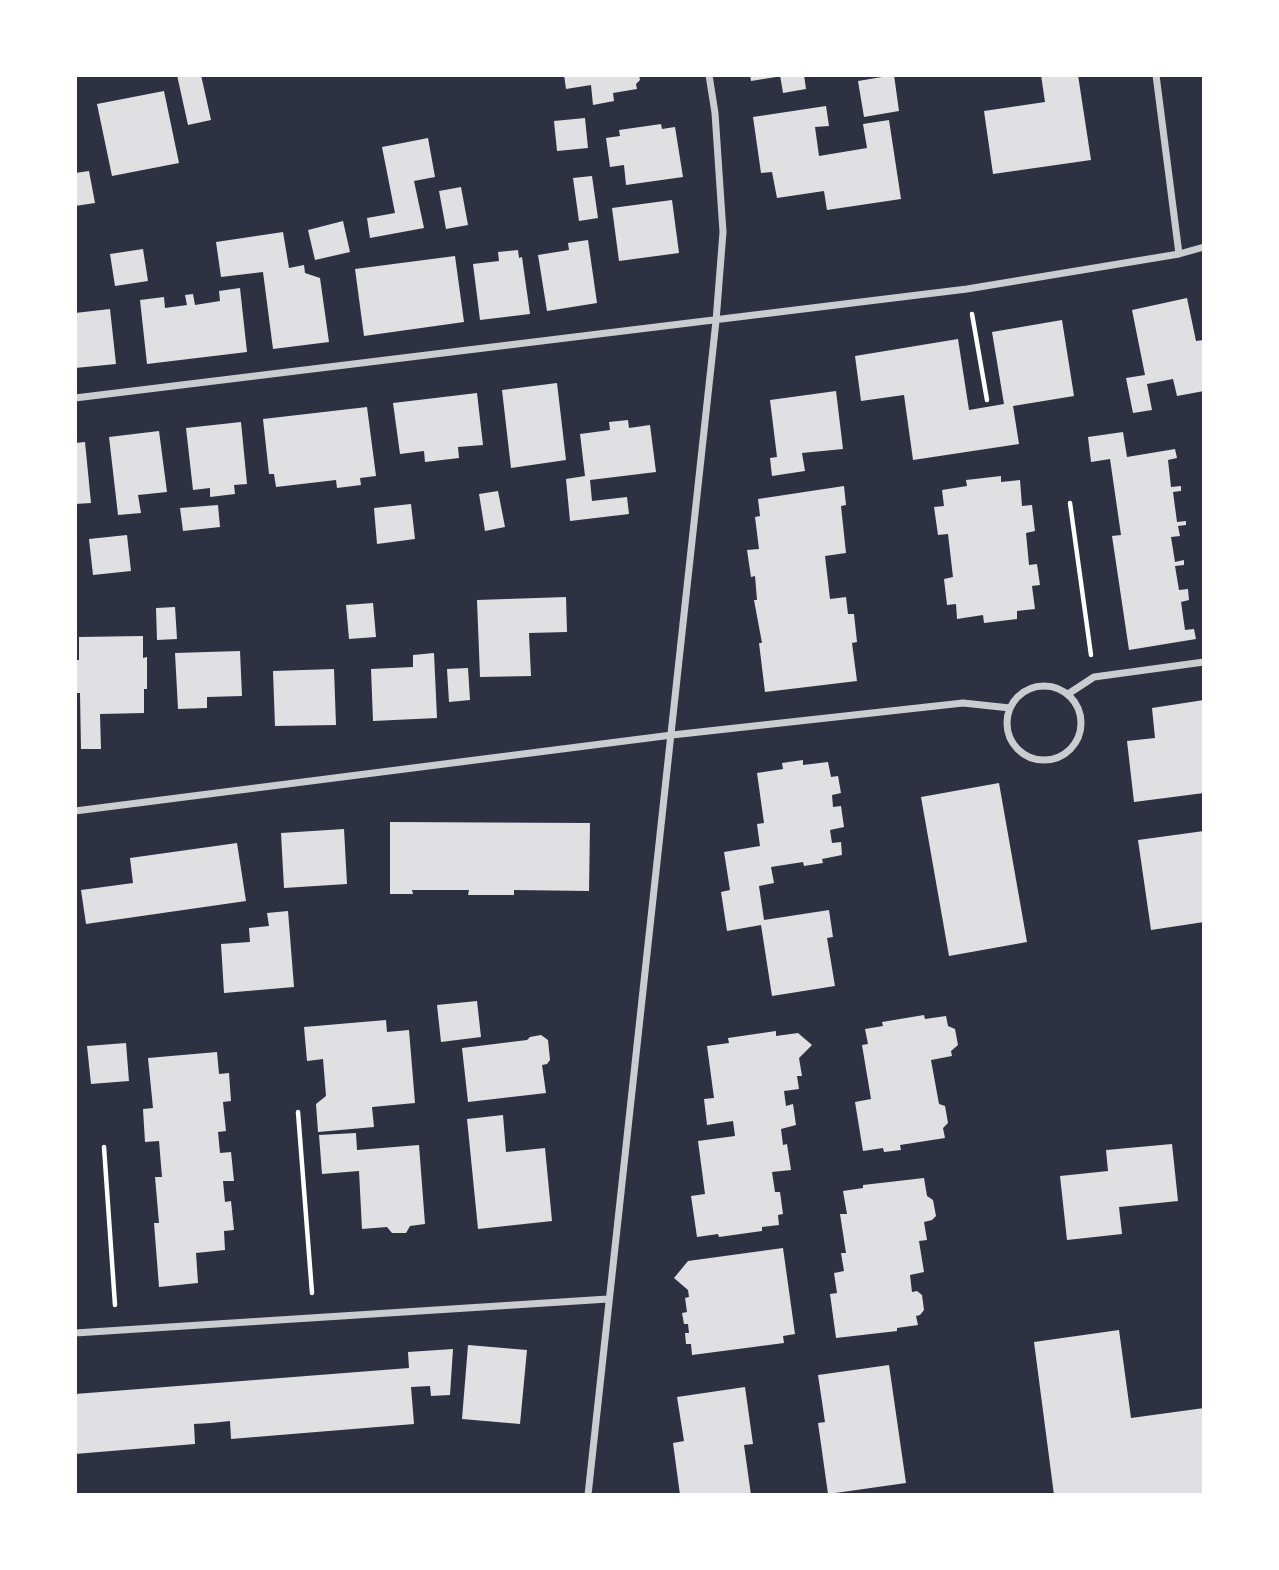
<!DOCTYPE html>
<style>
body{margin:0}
#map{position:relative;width:1279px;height:1570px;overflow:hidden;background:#2d3142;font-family:"Work Sans",sans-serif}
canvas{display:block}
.frame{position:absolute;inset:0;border:77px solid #fff;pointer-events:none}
</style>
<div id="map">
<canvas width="1279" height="1570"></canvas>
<div class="frame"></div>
</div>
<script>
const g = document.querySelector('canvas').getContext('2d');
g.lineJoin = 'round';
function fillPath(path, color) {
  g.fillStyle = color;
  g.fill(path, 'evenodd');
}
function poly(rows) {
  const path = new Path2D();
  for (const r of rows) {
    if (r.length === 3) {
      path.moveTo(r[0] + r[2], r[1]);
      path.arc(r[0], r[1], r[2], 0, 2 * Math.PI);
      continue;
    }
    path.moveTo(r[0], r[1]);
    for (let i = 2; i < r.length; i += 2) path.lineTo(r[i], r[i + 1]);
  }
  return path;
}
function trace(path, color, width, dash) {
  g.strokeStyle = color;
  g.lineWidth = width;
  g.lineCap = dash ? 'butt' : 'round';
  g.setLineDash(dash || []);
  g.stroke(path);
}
fillPath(poly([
 [177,75,201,75,211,120,188,125],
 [564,75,639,75,640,80,636,84,637,89,613,93,614,101,593,105,591,85,566,89],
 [750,75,776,75,776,77,751,81],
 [780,75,804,75,806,89,783,93],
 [894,75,899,111,864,117,858,81],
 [1041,75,1078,75,1091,160,993,174,984,111,1045,102],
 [164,91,179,163,112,176,97,104],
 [826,106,829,126,815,127,819,156,867,148,863,124,889,120,901,199,827,210,824,191,777,198,772,172,761,173,753,117],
 [585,118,588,148,557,151,554,121],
 [661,124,662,129,675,127,683,177,626,185,624,165,610,167,606,138,620,136,619,130],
 [428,138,435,177,414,181,424,228,370,238,367,218,395,213,382,147],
 [89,171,95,203,75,206,75,173],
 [592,176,598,218,579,221,573,178],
 [461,187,468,225,446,229,439,191],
 [672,200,679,253,619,261,612,208],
 [343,221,350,252,315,260,308,230],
 [283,232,289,268,304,265,305,273,320,278,329,342,273,349,263,272,221,277,216,242],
 [588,240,597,303,547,311,538,255,569,250,568,243],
 [143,249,148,281,115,286,110,254],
 [518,250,519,258,522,257,530,314,480,320,473,264,499,261,498,252],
 [455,256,464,322,364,336,355,269],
 [240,288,247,352,147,364,140,300,164,297,165,308,187,305,185,295,193,294,195,305,220,301,219,291],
 [1187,298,1196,341,1204,340,1204,391,1177,396,1173,379,1147,384,1152,410,1133,413,1126,378,1145,375,1132,310],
 [110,309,116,364,75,368,75,313],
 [1062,320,1074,396,1013,406,1019,444,913,460,904,395,861,401,855,356,958,339,969,410,1004,404,992,332],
 [557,383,566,460,511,468,502,390],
 [836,391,843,449,802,453,805,471,772,476,770,458,777,457,770,400],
 [477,393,483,445,458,447,459,458,425,462,424,451,400,454,393,403],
 [367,407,376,476,360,478,361,485,337,488,336,480,276,487,274,474,269,474,263,419],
 [628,420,629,428,650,425,656,472,590,480,592,501,627,497,629,514,570,521,566,479,585,476,580,434,610,430,609,422],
 [241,422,247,484,234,485,235,494,210,497,210,488,193,490,186,428],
 [159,431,167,492,138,495,141,513,118,515,109,437],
 [1123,432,1127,457,1175,449,1177,458,1168,460,1171,487,1181,486,1181,491,1173,492,1177,522,1186,521,1186,525,1178,526,1180,536,1171,537,1175,562,1184,560,1184,565,1175,566,1179,590,1188,589,1189,600,1181,602,1185,630,1194,629,1196,639,1129,650,1112,536,1121,535,1110,459,1091,462,1088,437],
 [85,442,91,503,75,504,75,443],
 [1001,476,1001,482,1020,480,1022,506,1032,505,1035,531,1026,533,1029,565,1037,564,1040,585,1032,586,1035,609,1017,611,1017,619,984,623,983,615,957,619,956,604,947,605,944,579,953,577,948,534,938,535,934,507,944,506,942,490,967,486,966,480],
 [844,486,846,505,841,506,846,553,825,556,830,599,846,597,848,614,854,614,857,642,852,643,857,681,765,692,759,643,762,643,754,600,757,600,755,576,751,577,747,550,759,549,755,517,760,516,758,499],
 [498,491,505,527,485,531,479,494],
 [411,504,415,539,377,544,374,508],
 [218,505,220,527,183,531,180,508],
 [127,535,131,571,93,575,89,539],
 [566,597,567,632,529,633,531,676,480,677,477,600],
 [373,603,376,637,349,639,346,605],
 [175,607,177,639,157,640,156,608],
 [143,636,143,658,147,657,147,689,144,689,144,713,100,714,101,749,81,749,80,693,75,693,75,660,79,660,79,637],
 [240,651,242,696,207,697,207,708,178,709,175,653],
 [434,653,437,718,373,721,371,669,413,667,413,655],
 [468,668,470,700,449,702,447,669],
 [334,669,336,725,275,726,273,671],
 [1204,700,1204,793,1134,802,1127,741,1155,738,1152,708],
 [803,760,803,765,828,762,831,777,838,776,841,793,832,795,833,807,841,806,844,827,830,830,832,843,841,842,842,855,822,859,823,863,804,866,803,862,771,867,774,883,759,886,764,920,829,910,833,937,827,938,835,986,772,996,761,925,727,931,721,892,730,890,724,852,760,846,757,824,764,823,757,773,783,769,782,763],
 [999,783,1027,942,949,956,921,797],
 [390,822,590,823,589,891,514,890,514,895,468,895,469,890,412,890,413,894,390,894],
 [344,829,347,884,284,888,281,833],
 [1204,831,1204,922,1151,930,1138,840],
 [237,843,246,901,86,924,81,890,133,883,130,858],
 [288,911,294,987,224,993,221,944,250,942,249,928,269,926,267,913],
 [477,1001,481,1037,441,1042,437,1005],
 [924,1015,925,1019,946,1016,948,1026,955,1029,958,1045,951,1051,952,1056,931,1060,939,1104,945,1106,948,1123,943,1128,945,1138,900,1145,901,1150,884,1152,883,1148,863,1151,855,1102,871,1099,862,1045,868,1044,865,1029,883,1026,882,1022],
 [386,1020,387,1032,409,1030,415,1103,372,1107,374,1127,318,1132,316,1104,326,1096,323,1059,307,1061,304,1027],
 [776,1031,776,1036,798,1033,812,1045,799,1058,802,1076,797,1076,799,1089,784,1091,786,1106,793,1104,796,1125,781,1129,783,1145,787,1144,791,1170,772,1172,775,1192,780,1192,783,1214,778,1215,779,1225,762,1227,762,1231,719,1237,718,1234,697,1237,691,1196,705,1194,698,1141,735,1136,733,1121,707,1125,704,1099,714,1098,707,1046,729,1043,728,1038],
 [541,1035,548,1040,550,1060,547,1064,542,1065,546,1093,468,1102,462,1048,527,1040,530,1037],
 [126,1043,129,1081,91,1084,87,1046],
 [217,1052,219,1074,229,1073,231,1101,223,1102,226,1131,218,1132,220,1153,231,1152,234,1181,223,1181,225,1202,231,1201,234,1230,224,1231,225,1250,196,1253,198,1283,159,1287,154,1223,159,1223,155,1177,162,1177,159,1141,145,1142,143,1109,153,1108,148,1058],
 [503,1115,506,1152,545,1148,552,1221,478,1229,467,1119],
 [356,1133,357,1150,419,1145,425,1224,410,1226,406,1233,392,1233,387,1227,362,1229,359,1171,322,1174,319,1135],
 [1172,1144,1178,1201,1119,1207,1122,1234,1067,1240,1060,1176,1108,1171,1106,1150],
 [924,1178,927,1196,933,1200,936,1216,932,1220,924,1222,927,1240,919,1241,924,1272,910,1275,912,1292,917,1291,922,1295,924,1310,920,1315,916,1316,918,1325,897,1328,897,1331,836,1338,830,1294,837,1293,834,1273,844,1271,841,1253,846,1253,840,1214,847,1214,843,1191,863,1188,863,1185],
 [783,1248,795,1334,783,1336,784,1343,692,1355,691,1344,686,1344,685,1333,689,1333,688,1324,684,1324,682,1313,687,1312,685,1298,689,1297,688,1290,674,1278,688,1261],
 [1119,1330,1131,1418,1204,1408,1204,1495,1054,1495,1034,1342],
 [468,1345,527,1350,520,1424,462,1419],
 [453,1349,450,1395,431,1396,430,1386,411,1387,414,1424,231,1439,230,1421,211,1423,194,1424,195,1444,75,1454,75,1394,409,1368,408,1352],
 [889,1365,906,1483,828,1494,818,1423,825,1422,818,1375],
 [745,1387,753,1444,744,1445,751,1495,680,1495,673,1443,684,1441,677,1397]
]), '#e0e0e3');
trace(poly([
 [972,314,987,400],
 [1070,503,1091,655],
 [298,1112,312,1293],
 [104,1147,115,1305]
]), '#fff', 4.5);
trace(poly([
 [1156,75,1179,254],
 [75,398,967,289,1179,254,1204,247],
 [1044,723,37],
 [1068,694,1094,677,1204,662],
 [75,811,672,735,963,703,1010,708],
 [75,1333,608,1299],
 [588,1495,716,321,723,232,715,113,709,75]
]), '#caccd0', 7);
</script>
